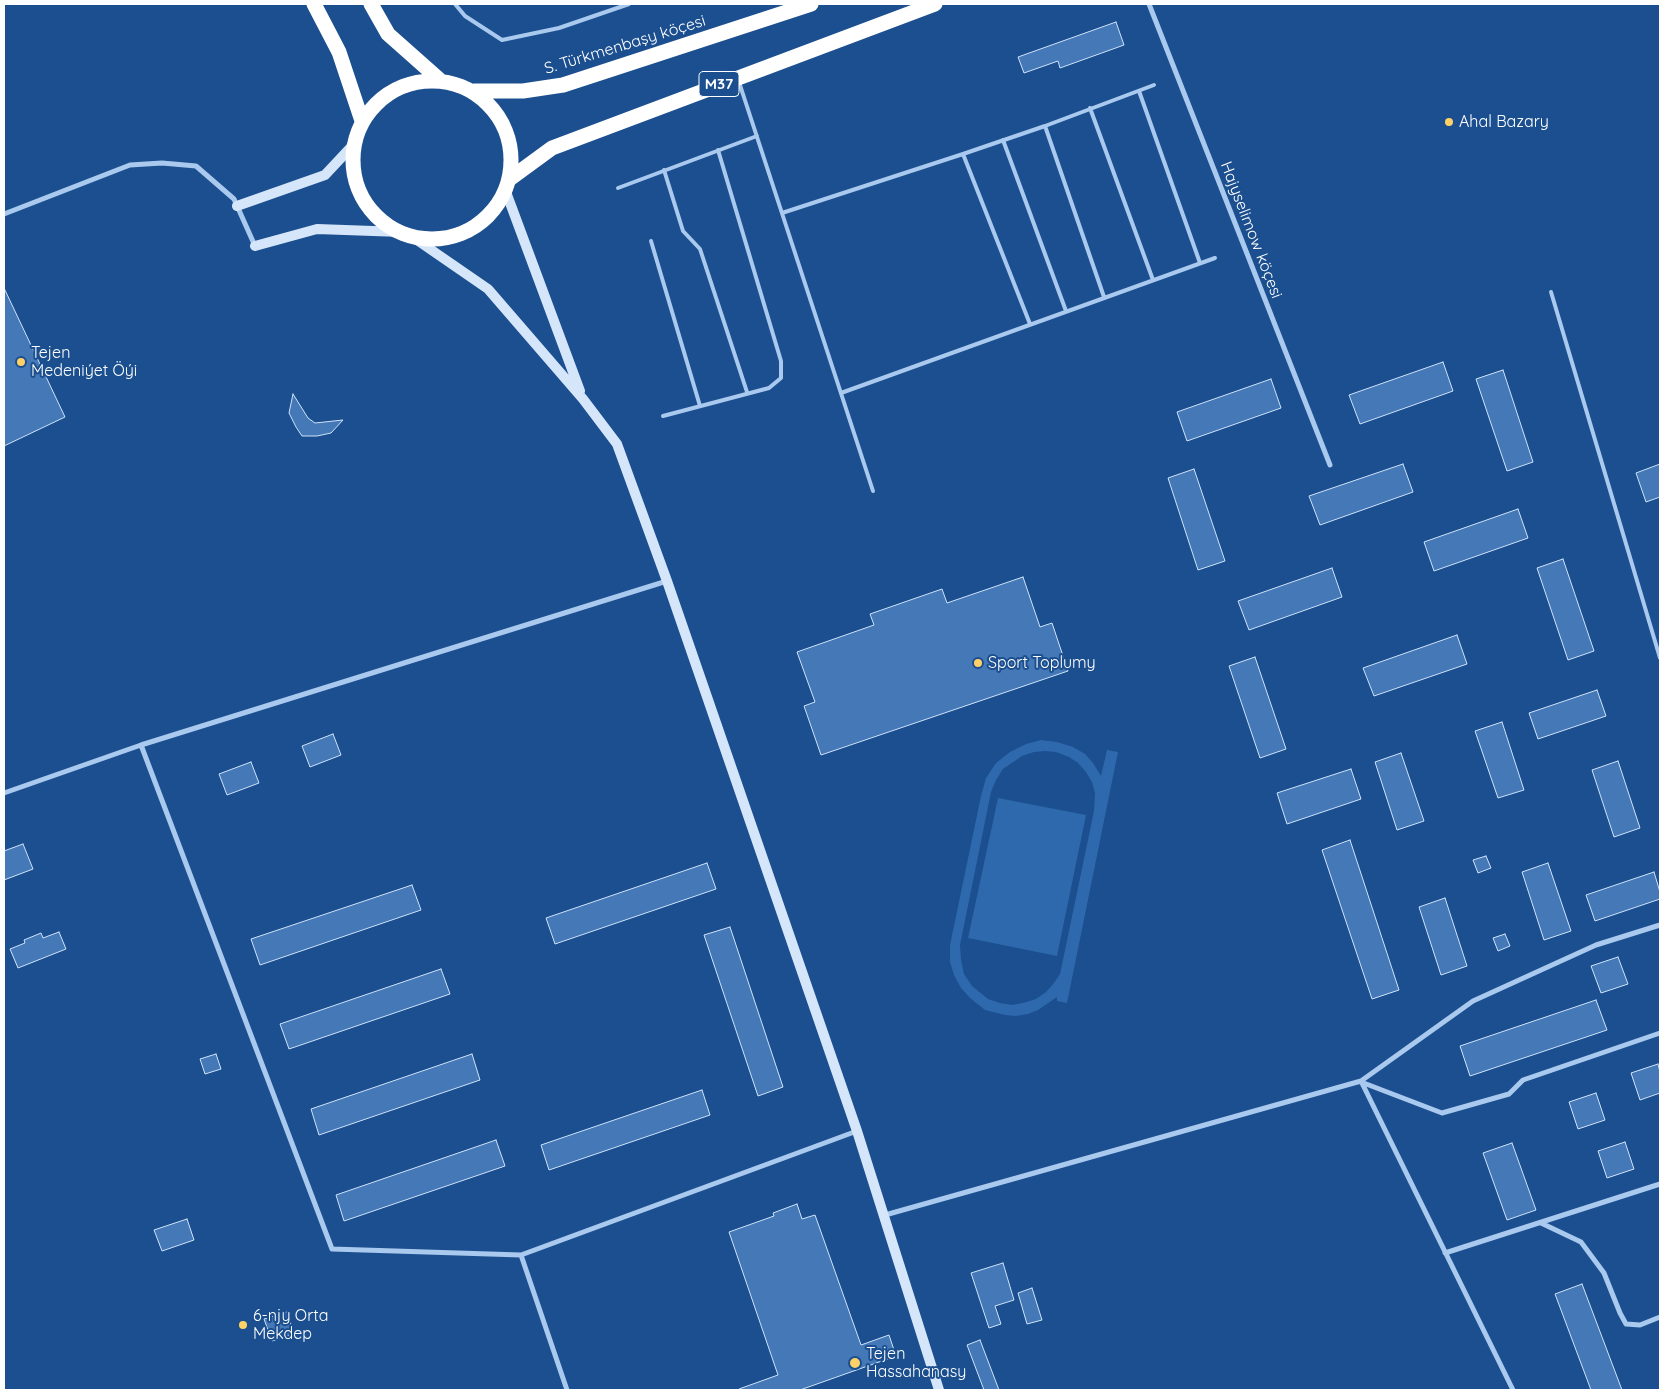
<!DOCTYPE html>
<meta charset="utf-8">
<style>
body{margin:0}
#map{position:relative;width:1664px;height:1394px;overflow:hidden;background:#1b4f8f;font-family:Quicksand,sans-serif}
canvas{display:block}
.frame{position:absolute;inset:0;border:5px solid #fff;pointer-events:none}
</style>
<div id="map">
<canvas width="1664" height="1394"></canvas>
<div class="frame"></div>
</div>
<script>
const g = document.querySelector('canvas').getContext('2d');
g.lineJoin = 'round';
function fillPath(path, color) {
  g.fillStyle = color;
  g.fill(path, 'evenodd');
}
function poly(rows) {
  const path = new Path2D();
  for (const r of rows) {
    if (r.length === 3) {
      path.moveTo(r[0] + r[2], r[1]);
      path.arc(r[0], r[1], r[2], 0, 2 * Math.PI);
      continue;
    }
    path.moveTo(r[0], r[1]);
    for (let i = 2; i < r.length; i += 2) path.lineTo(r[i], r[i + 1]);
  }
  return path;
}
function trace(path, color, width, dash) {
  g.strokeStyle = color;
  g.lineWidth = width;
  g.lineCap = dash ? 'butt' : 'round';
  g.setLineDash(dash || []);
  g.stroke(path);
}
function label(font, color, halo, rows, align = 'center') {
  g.font = font + ' Quicksand,sans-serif';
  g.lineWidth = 4;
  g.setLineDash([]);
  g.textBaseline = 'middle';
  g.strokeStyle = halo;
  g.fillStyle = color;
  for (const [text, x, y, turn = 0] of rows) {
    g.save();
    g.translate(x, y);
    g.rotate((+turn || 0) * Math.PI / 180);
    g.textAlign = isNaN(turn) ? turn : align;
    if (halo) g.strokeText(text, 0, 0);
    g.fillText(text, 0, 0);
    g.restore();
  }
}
fillPath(poly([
 [1041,740,1057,742,1073,747,1085,754,1093,763,1101,776,1107,750,1118,752,1067,1003,1057,1001,1057,997,1038,1010,1028,1014,1016,1016,1005,1015,985,1010,970,998,961,988,954,975,950,962,950,945,981,796,986,778,996,763,1010,752,1026,744],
 [1045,751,1056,752,1069,757,1078,763,1086,772,1092,782,1095,793,1094,811,1060,974,1054,983,1046,992,1036,999,1023,1003,1012,1005,1000,1003,988,999,972,986,964,974,961,960,960,945,991,792,996,780,1003,769,1022,756,1034,752],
 [998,798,1086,815,1057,956,968,938]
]), '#2e69ad');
const building = poly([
 [1116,22,1124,45,1060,68,1058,61,1024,73,1018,57,1116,22],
 [4,288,65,417,4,446,4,288],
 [1443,362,1453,391,1360,424,1349,395,1443,362],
 [1503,370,1533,462,1507,471,1476,379,1503,370],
 [1271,379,1281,408,1187,441,1177,412,1271,379],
 [293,394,308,418,315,423,343,420,331,433,317,436,302,436,296,427,289,413,293,394],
 [1403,464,1413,492,1320,525,1309,496,1403,464],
 [1660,464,1660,497,1646,502,1636,473,1660,464],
 [1194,469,1225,561,1198,570,1168,478,1194,469],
 [1518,509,1528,538,1434,571,1424,542,1518,509],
 [1563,559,1594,651,1568,660,1537,568,1563,559],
 [1332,568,1342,597,1249,630,1238,601,1332,568],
 [1023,577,1040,627,1052,623,1068,671,821,755,804,706,815,702,797,652,874,625,870,614,942,589,947,603,1023,577],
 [1457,635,1467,664,1374,696,1363,668,1457,635],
 [1255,657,1286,749,1260,758,1229,666,1255,657],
 [1597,690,1606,716,1538,739,1529,713,1597,690],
 [1502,722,1524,790,1498,798,1475,731,1502,722],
 [333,734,341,755,310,767,302,746,333,734],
 [1401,753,1424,821,1397,830,1375,762,1401,753],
 [1618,761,1640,828,1614,837,1592,770,1618,761],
 [251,762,259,783,227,795,219,774,251,762],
 [1351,769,1361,799,1287,824,1277,793,1351,769],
 [1350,840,1399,990,1372,999,1322,850,1350,840],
 [23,844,33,869,4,880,4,851,23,844],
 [1486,856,1491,868,1478,873,1473,860,1486,856],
 [707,863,716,889,555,944,546,918,707,863],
 [1548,863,1571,931,1544,940,1522,872,1548,863],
 [1654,872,1660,892,1660,899,1595,921,1586,895,1654,872],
 [412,885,421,910,260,965,251,939,412,885],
 [1445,898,1467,966,1441,975,1419,907,1445,898],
 [730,927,783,1087,758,1096,704,935,730,927],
 [59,932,66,949,18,968,10,949,25,943,24,940,41,933,43,938,59,932],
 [1505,934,1510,946,1498,951,1493,938,1505,934],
 [1618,957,1628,984,1601,993,1591,966,1618,957],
 [441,969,450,994,289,1049,280,1024,441,969],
 [1596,1000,1607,1030,1470,1076,1460,1046,1596,1000],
 [216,1054,221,1069,205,1074,200,1059,216,1054],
 [472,1054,480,1080,319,1135,311,1109,472,1054],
 [1658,1064,1660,1072,1660,1093,1640,1100,1631,1073,1658,1064],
 [702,1090,710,1115,549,1170,541,1145,702,1090],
 [1596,1093,1605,1120,1578,1129,1569,1102,1596,1093],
 [496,1140,505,1166,344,1221,336,1195,496,1140],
 [1625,1142,1634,1169,1607,1178,1598,1151,1625,1142],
 [1512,1143,1536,1210,1507,1220,1483,1153,1512,1143],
 [797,1204,802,1219,815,1215,861,1345,889,1335,896,1356,800,1390,740,1390,739,1389,778,1375,729,1232,774,1216,773,1213,797,1204],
 [187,1219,194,1240,162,1251,154,1230,187,1219],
 [1003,1263,1014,1300,995,1306,1001,1324,989,1328,971,1273,1003,1263],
 [1582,1284,1622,1390,1591,1390,1555,1294,1582,1284],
 [1032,1288,1042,1320,1027,1324,1018,1293,1032,1288],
 [287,1312,294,1334,272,1341,264,1319,287,1312],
 [980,1340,999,1390,984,1390,967,1345,980,1340]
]);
fillPath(building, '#4478b7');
trace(building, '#cfe3fa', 1);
trace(poly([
 [455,4,465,16,502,40,559,28,629,4],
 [739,82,873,491],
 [1139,91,1200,263],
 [1090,108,1153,280],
 [1045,126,1104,297],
 [1003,140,1066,311],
 [963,154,1030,324],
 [664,170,683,231,700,249,747,392],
 [618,188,757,136],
 [782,213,963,154,1045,126,1154,85],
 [651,241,700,406],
 [1551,292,1660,658],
 [841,393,1215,258],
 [663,416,769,388,781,378,781,361,718,150]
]), '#a9c9ee', 4);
trace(poly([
 [1149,4,1330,465],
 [4,214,130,165,162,163,196,166,234,199,255,246],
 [141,745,332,1249,521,1255],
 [4,793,141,745,667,581],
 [1361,1081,1513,1390],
 [1361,1082,1442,1113,1509,1094,1523,1080,1660,1033],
 [885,1215,1361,1081,1473,1001,1596,945,1660,925],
 [1541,1223,1581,1242,1604,1273,1620,1313,1626,1324,1640,1325,1660,1317],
 [1445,1253,1660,1184],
 [567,1390,521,1255,857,1131]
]), '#a9c9ee', 5);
trace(poly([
 [506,192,580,391],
 [237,206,325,175,354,144],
 [414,238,488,289,583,399,617,444,667,581,857,1131,939,1390],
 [255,246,317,229,401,232]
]), '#d6e6fa', 10);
trace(poly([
 [314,4,339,52,362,121],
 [371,4,388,34,441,81],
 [432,160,79],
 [474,91,523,91,563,85,811,4],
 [511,178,552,148,935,4]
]), '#fff', 15);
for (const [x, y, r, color] of [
 [1449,122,5,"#ffd166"],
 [21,362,5,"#ffd166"],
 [978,663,5,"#ffd166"],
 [243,1325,5,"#ffd166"],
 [855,1363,6,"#ffd166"]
]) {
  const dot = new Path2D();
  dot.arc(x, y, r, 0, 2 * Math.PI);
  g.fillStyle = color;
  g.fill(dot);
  trace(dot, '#1b4f8f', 2);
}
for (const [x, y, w] of [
 [719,84,40]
]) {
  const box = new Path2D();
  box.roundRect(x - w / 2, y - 12.5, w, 25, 4);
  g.fillStyle = '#1b4f8f';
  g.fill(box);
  trace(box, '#fff', 1);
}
label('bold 15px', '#fff', null, [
 ["M37",719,84]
]);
label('16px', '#fff', '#1b4f8f', [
 ["S. Türkmenbaşy köçesi",625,45,-17],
 ["Hajyselimow köçesi",1251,230,69]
]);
label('16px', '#fff', '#1b4f8f', [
 ["Ahal Bazary",1459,122],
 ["Tejen",31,353],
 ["Medeniýet Öýi",31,371],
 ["Sport Toplumy",988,663],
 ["6-njy Orta",253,1316],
 ["Mekdep",253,1334],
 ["Tejen",866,1354],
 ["Hassahanasy",866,1372]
], 'left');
</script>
